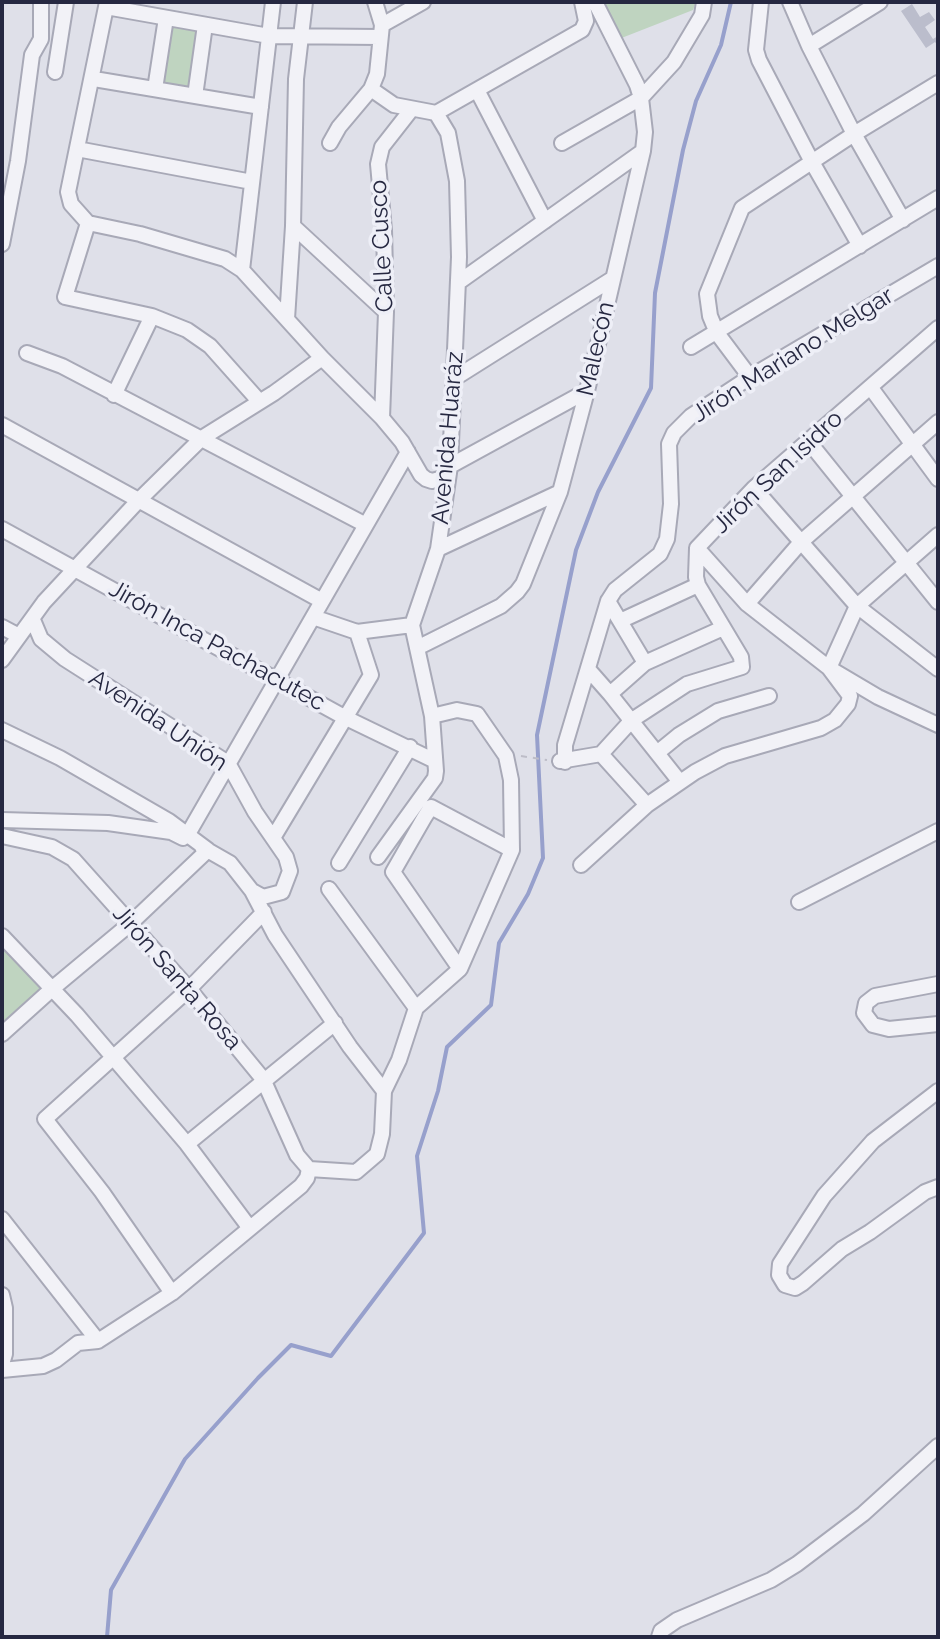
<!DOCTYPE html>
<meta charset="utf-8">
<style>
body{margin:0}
#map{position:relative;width:940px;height:1639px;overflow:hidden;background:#dfe0e9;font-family:Raleway,sans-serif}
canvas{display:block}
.frame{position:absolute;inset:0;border:4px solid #262841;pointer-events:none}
</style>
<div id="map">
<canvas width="940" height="1639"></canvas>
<div class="frame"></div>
</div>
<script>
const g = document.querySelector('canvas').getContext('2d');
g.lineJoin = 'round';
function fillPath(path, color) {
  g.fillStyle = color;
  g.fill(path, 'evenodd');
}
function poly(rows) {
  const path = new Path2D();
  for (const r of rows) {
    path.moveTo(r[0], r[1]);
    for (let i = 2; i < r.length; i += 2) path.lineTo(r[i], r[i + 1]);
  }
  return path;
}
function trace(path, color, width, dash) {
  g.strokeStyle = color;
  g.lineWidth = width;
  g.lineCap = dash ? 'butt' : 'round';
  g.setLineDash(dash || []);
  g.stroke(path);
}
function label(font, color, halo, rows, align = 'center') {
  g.font = font + ' Raleway,sans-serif';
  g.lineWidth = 7;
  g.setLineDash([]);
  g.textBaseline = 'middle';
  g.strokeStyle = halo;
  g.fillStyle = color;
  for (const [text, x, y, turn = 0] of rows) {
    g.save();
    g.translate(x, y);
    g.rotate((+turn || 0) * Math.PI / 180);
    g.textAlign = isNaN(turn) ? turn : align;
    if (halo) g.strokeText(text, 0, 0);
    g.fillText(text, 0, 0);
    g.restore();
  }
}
fillPath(poly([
 [600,2,696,2,693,10,619,39],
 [169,21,201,28,191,91,159,85],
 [2,944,45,986,2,1023]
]), '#bfd4c0');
trace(poly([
 [107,1637,111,1590,185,1459,258,1378,291,1345,331,1356,424,1233,417,1156,438,1091,447,1047,491,1005,499,943,528,894,543,858,537,735,576,550,598,492,651,388,655,293,683,150,696,101,721,45,731,2]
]), '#97a0cc', 4);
fillPath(poly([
 [912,4,920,17,929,12,935,20,925,27,933,39,938,36,938,46,935,42,926,48,901,11]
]), '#bbbdcc');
const street = poly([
 [761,2,756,50,759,60,812,162,860,246],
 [790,2,809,46,854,134,903,220],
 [106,7,269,36,380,37],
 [382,25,423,2],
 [809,46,880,2],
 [55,72,66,2],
 [94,79,261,107],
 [155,89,166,18],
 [371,89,394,105,436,113,582,30,586,21,582,2],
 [477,90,545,221],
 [195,96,205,25],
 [330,143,339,127,371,89,377,74,382,25,375,2],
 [562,143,641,98,674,62,702,15,704,2],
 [77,149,252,182],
 [88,223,140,234,225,259,242,270,322,358,382,418,402,442,421,475,426,479,432,481,443,478,450,466,587,391],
 [88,223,65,297,152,316,187,330,210,346,259,401],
 [88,223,71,204,68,192,107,2],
 [293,226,386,312],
 [2,244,18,161,32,55,41,39,41,2],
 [242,270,273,2],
 [459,282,643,151],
 [287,319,293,226,296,79,305,2],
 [691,347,938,198],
 [27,353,62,366,366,525],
 [750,377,717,333,710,316,707,294,742,208,854,134,938,83],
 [455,378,612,279],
 [871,388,938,479],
 [114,395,152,316],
 [382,418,386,312,384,230,378,164,382,147,411,110],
 [2,425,322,601],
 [809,442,938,602],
 [754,488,857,606,938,669],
 [2,529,344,717,435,761],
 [697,548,747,604,829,668,878,697,938,725],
 [438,549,560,492],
 [608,601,645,663,610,694,680,782],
 [747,604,801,542,938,422],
 [313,617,357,632,412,625],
 [33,620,41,639,65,659,228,763,255,812,286,857,290,871,282,892,263,897,252,891],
 [620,621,698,585],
 [2,627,19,636],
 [417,648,501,606,517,592,523,584,560,492,587,391,643,151,645,132,641,98,637,85,595,2],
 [2,660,44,602,138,501,202,438,274,393,322,358],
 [645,663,723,628],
 [588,669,610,694],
 [2,730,60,758,169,821,208,850,131,923,53,988,2,1034],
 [657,753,679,735,718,711,769,696],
 [601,754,647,805],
 [560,761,601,754,632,720,687,684,742,667,741,657,698,585,696,577,697,548,754,488,938,328],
 [565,762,565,745,608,601,615,590,660,554,667,539,671,504,669,444,674,433,691,416,750,377,938,266],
 [2,820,108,823,171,832,183,838],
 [188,834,408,452],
 [2,836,52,847,73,859,189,989,263,1079,297,1155,309,1169],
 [273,838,371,675,357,632],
 [202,847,230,863,252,891,275,935,350,1047,384,1091],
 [378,857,435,778,436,771,432,716,412,625,438,549,450,466,459,257,457,181,448,133,436,113],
 [339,863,410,747],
 [581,865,647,805,695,772,725,756,821,728,835,720,848,704,850,696,829,668,857,606,938,535],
 [329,889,416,1008],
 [799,902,938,831],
 [2,936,77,1015,187,1144,249,1227],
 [460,969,512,850],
 [938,984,875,996,866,1003,864,1013,873,1025,889,1029,938,1024],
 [938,1091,873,1141,824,1196,780,1264,779,1275,785,1285,795,1288,803,1283,842,1249,870,1232,925,1192,938,1187],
 [187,1144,335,1023],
 [309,1169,356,1172,377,1154,382,1134,384,1091,399,1060,416,1008,460,969,393,872,424,818,431,807,512,850,511,780,506,756,477,714,457,710,432,716],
 [2,1219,98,1341,172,1293,301,1186,307,1178,309,1169],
 [172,1293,102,1192,45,1119,189,989,264,912],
 [2,1295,5,1308,5,1354,2,1364],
 [2,1370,43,1366,56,1360,78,1343,98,1341],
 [659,1637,661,1631,677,1620,771,1580,797,1564,863,1514,938,1446]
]);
trace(street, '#a8a9b7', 18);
trace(poly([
 [521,756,547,760]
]), '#bdbdc8', 2, [6, 6]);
trace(street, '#f2f2f7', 14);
label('24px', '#262841', '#eeeff7', [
 ["Calle Cusco",382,246,-93],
 ["Malecón",596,349,-77],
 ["Jirón Mariano Melgar",793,355,-32],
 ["Avenida Huaráz",448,438,-85],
 ["Jirón San Isidro",778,472,-43],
 ["Jirón Inca Pachacutec",217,646,29],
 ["Avenida Unión",158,721,34],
 ["Jirón Santa Rosa",177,978,49]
]);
</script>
